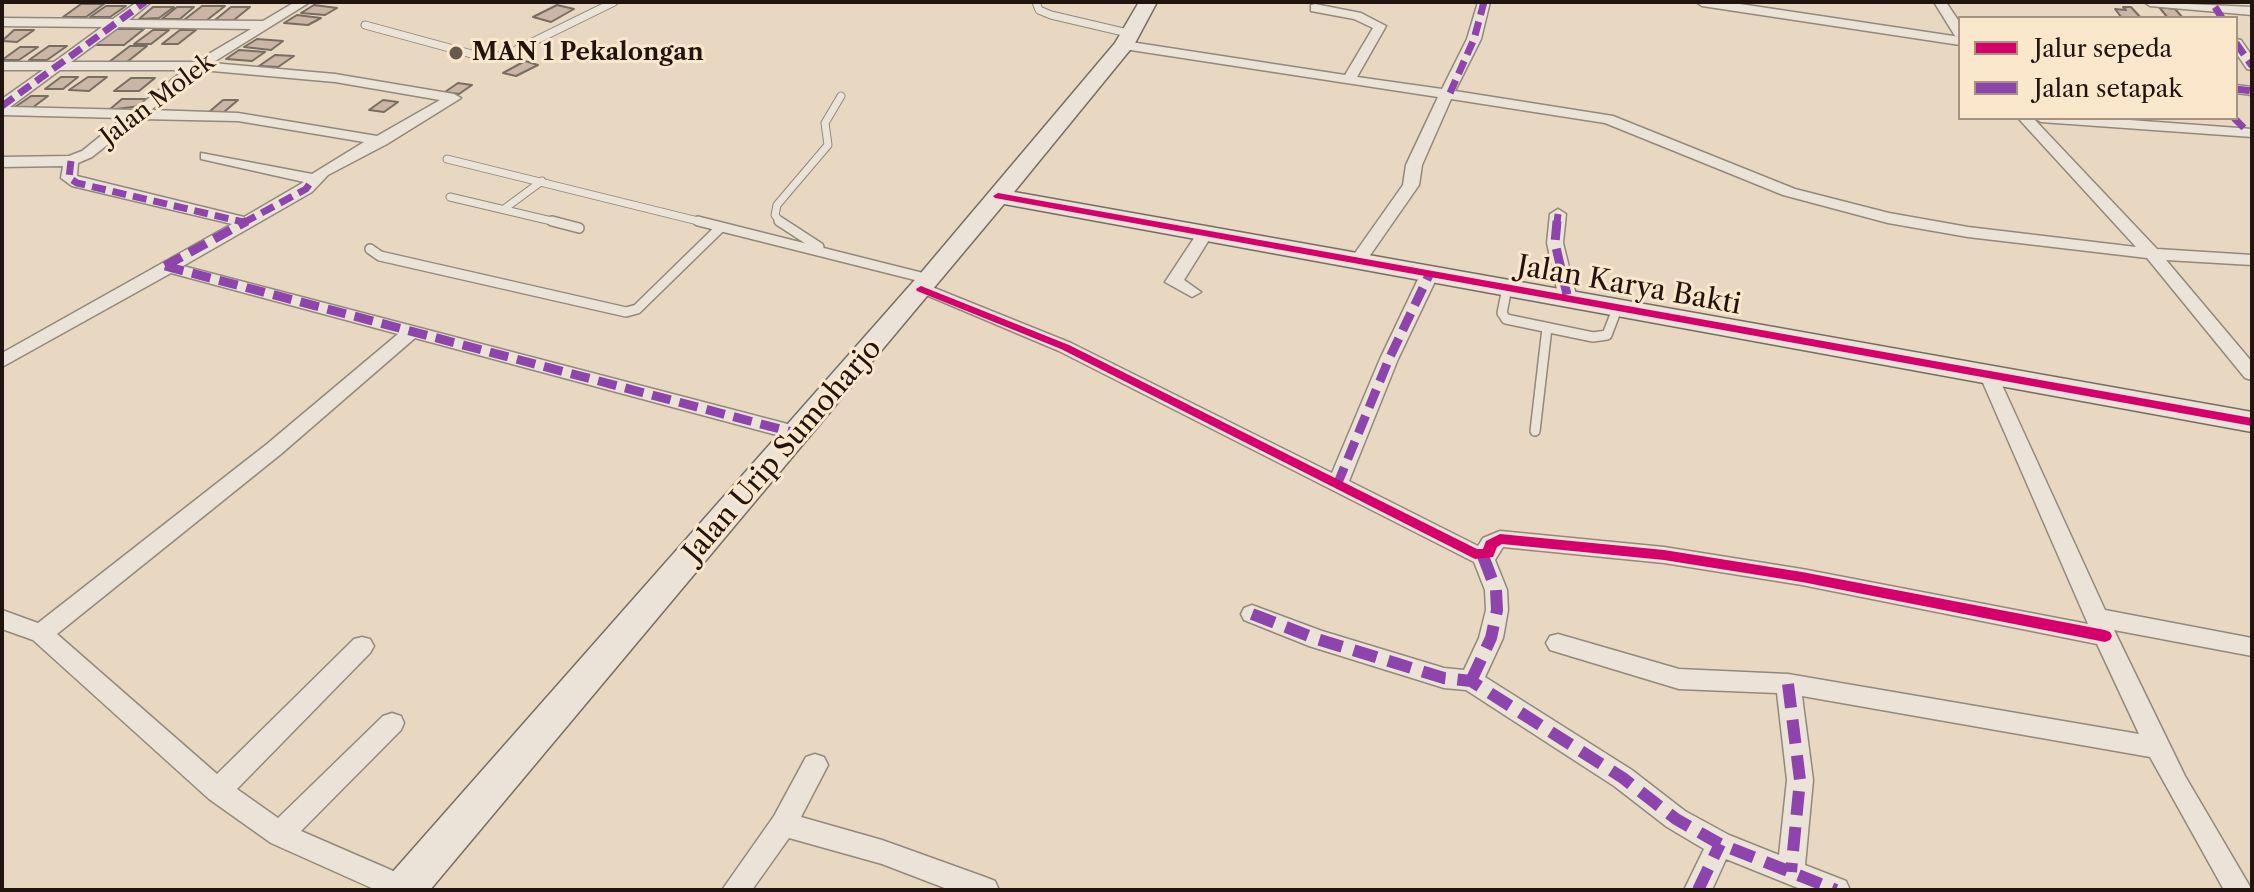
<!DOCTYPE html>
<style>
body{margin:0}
#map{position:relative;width:2254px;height:892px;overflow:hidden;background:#e8d8c1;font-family:"Libre Caslon Text",serif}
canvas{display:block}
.frame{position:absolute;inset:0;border:4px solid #21140e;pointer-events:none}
.legend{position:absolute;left:1958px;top:16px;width:280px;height:104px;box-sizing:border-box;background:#fbe8cc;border:2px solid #a49380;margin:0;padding:10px 14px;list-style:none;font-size:24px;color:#21140e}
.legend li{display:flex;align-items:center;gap:16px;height:40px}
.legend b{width:40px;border:2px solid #a49380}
</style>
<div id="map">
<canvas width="2254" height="892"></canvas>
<div class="frame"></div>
<ul class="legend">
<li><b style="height:10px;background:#d6006c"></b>Jalur sepeda</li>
<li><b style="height:10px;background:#8e44ad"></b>Jalan setapak</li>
</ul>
</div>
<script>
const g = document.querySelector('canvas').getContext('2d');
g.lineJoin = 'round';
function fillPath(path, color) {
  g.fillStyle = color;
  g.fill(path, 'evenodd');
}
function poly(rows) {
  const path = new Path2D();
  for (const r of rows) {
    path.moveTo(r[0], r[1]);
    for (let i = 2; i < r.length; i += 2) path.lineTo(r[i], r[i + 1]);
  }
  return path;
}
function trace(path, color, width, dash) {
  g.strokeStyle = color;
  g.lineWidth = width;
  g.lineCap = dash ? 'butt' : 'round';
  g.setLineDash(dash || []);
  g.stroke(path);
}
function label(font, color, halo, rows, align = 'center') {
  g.font = font + ' "Libre Caslon Text",serif';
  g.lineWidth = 6;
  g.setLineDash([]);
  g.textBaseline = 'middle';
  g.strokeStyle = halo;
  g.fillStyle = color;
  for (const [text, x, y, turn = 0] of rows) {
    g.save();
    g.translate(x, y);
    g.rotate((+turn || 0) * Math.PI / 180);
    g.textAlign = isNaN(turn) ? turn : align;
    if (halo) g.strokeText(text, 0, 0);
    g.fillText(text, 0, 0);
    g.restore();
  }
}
const building = poly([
 [81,4,104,4,86,17,63,17,81,4],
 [314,5,337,8,325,15,301,13,314,5],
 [557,5,574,9,551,22,533,17,557,5],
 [106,6,126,6,110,17,90,17,106,6],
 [202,6,225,6,207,20,184,20,202,6],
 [153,7,174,7,159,18,139,19,153,7],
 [177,7,194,7,180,19,162,19,177,7],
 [231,7,250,7,234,20,215,20,231,7],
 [2123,7,2131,7,2141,18,2122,18,2115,9,2126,10,2123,7],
 [2159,7,2175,9,2183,18,2168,18,2159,7],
 [297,15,321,18,308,25,284,23,297,15],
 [115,29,144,29,124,45,94,45,115,29],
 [14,30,34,30,17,42,2,41,14,30],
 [153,30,169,30,151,44,134,44,153,30],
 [180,30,196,30,178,44,162,44,180,30],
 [257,39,283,41,271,50,244,47,257,39],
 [49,46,67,46,47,60,29,60,49,46],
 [130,46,147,46,127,62,109,62,130,46],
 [20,47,38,47,19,60,2,60,20,47],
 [239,50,265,52,252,61,226,59,239,50],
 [275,55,294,56,278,67,259,66,275,55],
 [525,61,538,65,516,76,503,73,525,61],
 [61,77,78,77,63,89,45,89,61,77],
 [88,77,107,77,89,91,69,90,88,77],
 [131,78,155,78,139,91,114,91,131,78],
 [458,83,472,85,459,94,445,92,458,83],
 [31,96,48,96,32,108,15,107,31,96],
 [122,99,149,99,140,106,109,110,122,99],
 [223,100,238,100,224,112,209,112,223,100],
 [383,100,398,102,384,112,369,110,383,100]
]);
fillPath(building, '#cbb6a5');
trace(building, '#776d62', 2);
const laneFar1 = poly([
 [1036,2,1039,10,1051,15,1132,34],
 [365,25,479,56,504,56,614,2],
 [447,159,706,223],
 [450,197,560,223],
 [504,209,542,181],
 [781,223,775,215,777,205,828,145,825,123,841,96]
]);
const lane = poly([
 [552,221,579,228],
 [698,221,929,279],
 [779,221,819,247],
 [370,249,380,256,626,312,637,309,720,228],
 [1507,288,1502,313,1506,319,1593,337,1607,335,1617,309],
 [1535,431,1547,328]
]);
const street = poly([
 [137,2,151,2,129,20,263,21,295,2,310,2,212,63,335,74,454,94,461,98,387,144,328,175,312,192,183,266,799,427,809,434,799,441,415,338,281,454,57,634,217,774,354,639,362,637,370,639,374,646,370,653,237,789,278,818,383,716,392,713,401,716,404,723,401,730,301,831,414,880,417,890,376,890,271,843,209,799,33,640,2,629,2,610,38,623,267,444,398,334,171,273,2,367,2,353,232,224,72,186,61,178,63,166,2,167,2,157,69,156,82,151,123,118,2,115,2,99,43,70,2,70,2,62,54,62,102,27,2,26,2,18,113,19,137,2],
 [119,27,251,29,195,62,71,62,119,27],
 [60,70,184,70,134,110,10,107,60,70],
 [201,70,335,82,440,100,377,136,238,113,151,110,201,70],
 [140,119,238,121,364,142,312,174,201,153,201,159,304,182,244,217,77,176,78,163,92,157,140,119],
 [1478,2,1490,2,1481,39,1455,91,1613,116,1795,189,1889,213,1968,227,2136,247,2018,118,2033,118,2157,249,2252,255,2252,265,2166,260,2252,362,2252,380,2245,378,2147,258,1968,237,1888,223,1783,195,1605,123,1451,99,1422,165,1419,185,1364,264,1352,264,1350,260,1403,185,1406,165,1438,97,1124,49,1117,45,1124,41,1345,75,1373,28,1354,19,1311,11,1311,5,1315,4,1361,13,1386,26,1357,77,1442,89,1467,39,1478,2],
 [1696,2,1727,2,1960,37,1960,45,1702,6,1696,2],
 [1934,2,1946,2,1960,23,1960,37,1955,36,1934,2],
 [2144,2,2252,7,2252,15,2150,6,2144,2],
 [2236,39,2241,40,2252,56,2252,70,2247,69,2236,53,2236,39],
 [2236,85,2252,87,2252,95,2236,93,2236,85],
 [2034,118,2102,118,2252,129,2252,137,2041,122,2034,118],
 [1558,209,1566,214,1563,243,1577,299,1568,304,1559,299,1547,243,1550,214,1558,209],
 [1204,230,1212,235,1184,280,1201,292,1192,297,1165,282,1198,232,1204,230],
 [1430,268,1439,273,1398,359,1349,481,1478,546,1483,538,1500,531,1664,547,1802,569,2088,624,1980,376,1989,370,1996,372,2105,610,2252,638,2252,656,2114,630,2185,776,2252,890,2224,890,2150,757,1802,696,1813,780,1805,865,1846,881,1850,890,1803,890,1726,859,1712,890,1684,890,1704,849,1667,827,1614,786,1466,690,1444,688,1309,646,1244,620,1241,614,1244,608,1252,605,1322,631,1444,668,1464,670,1479,638,1486,610,1485,590,1474,562,1059,351,912,289,915,285,927,285,1071,343,1332,473,1380,359,1421,273,1430,268],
 [1503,547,1664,563,1802,585,2097,644,2139,734,1788,674,1679,669,1558,634,1550,636,1546,643,1550,650,1679,689,1777,693,1787,780,1779,855,1729,835,1685,811,1632,770,1485,677,1503,638,1508,610,1507,590,1495,560,1503,547],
 [815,754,824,757,828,765,801,817,882,840,985,877,995,881,999,890,950,890,882,864,789,838,752,890,722,890,774,816,806,757,815,754]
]);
const secondary = poly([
 [1139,2,1157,2,1134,45,1014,192,2252,412,2252,432,1004,204,430,890,383,890,389,876,920,274,1115,43,1139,2]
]);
trace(laneFar1, '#92887b', 9);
trace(lane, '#92887b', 12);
trace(street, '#92887b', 3);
trace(secondary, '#776d62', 3);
trace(laneFar1, '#ebe3d7', 7);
trace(lane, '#ebe3d7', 9);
fillPath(street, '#ebe3d7');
fillPath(secondary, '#ebe3d7');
trace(poly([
 [2215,7,2222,18],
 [2236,43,2252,66],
 [2236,89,2252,91],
 [1450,93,1474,39,1484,2],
 [2,106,145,2],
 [2234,118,2248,132],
 [71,161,69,178,77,183,243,222],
 [243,223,306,189,313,179],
 [1557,223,1558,214]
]), '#8e44ad', 7, [14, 7]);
trace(poly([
 [1557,221,1555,243,1568,299],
 [165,266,799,434],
 [165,266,247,221],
 [1337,485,1389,359,1430,273]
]), '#8e44ad', 9, [19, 9]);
trace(poly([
 [1252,614,1317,639,1444,678,1471,681,1623,778,1676,819,1720,844,1836,890],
 [1471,681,1491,638,1497,610,1496,590,1483,556],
 [1788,684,1800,780,1791,872],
 [1698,890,1720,844]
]), '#8e44ad', 12, [24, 12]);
fillPath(poly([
 [998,193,2252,418,2252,426,995,198,993,196,998,193],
 [921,286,1069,345,1477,549,1483,549,1486,541,1500,534,1664,550,1802,572,2105,630,2110,632,2112,636,2110,640,2105,642,1802,582,1664,560,1502,544,1497,547,1493,557,1475,559,1061,349,917,291,916,289,921,286]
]), '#d6006c');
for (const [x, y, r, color] of [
 [456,53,8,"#67594d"]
]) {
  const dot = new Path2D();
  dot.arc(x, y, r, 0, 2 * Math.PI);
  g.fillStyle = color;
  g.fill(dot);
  trace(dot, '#fbe8cc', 3);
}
label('bold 24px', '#21140e', '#fbe8cc', [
 ["MAN 1 Pekalongan",472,53]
], 'left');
label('24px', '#21140e', '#fbe8cc', [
 ["Jalan Molek",158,100,-37]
]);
label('28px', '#21140e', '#fbe8cc', [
 ["Jalan Karya Bakti",1629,286,10],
 ["Jalan Urip Sumoharjo",783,451,-49]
]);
</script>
